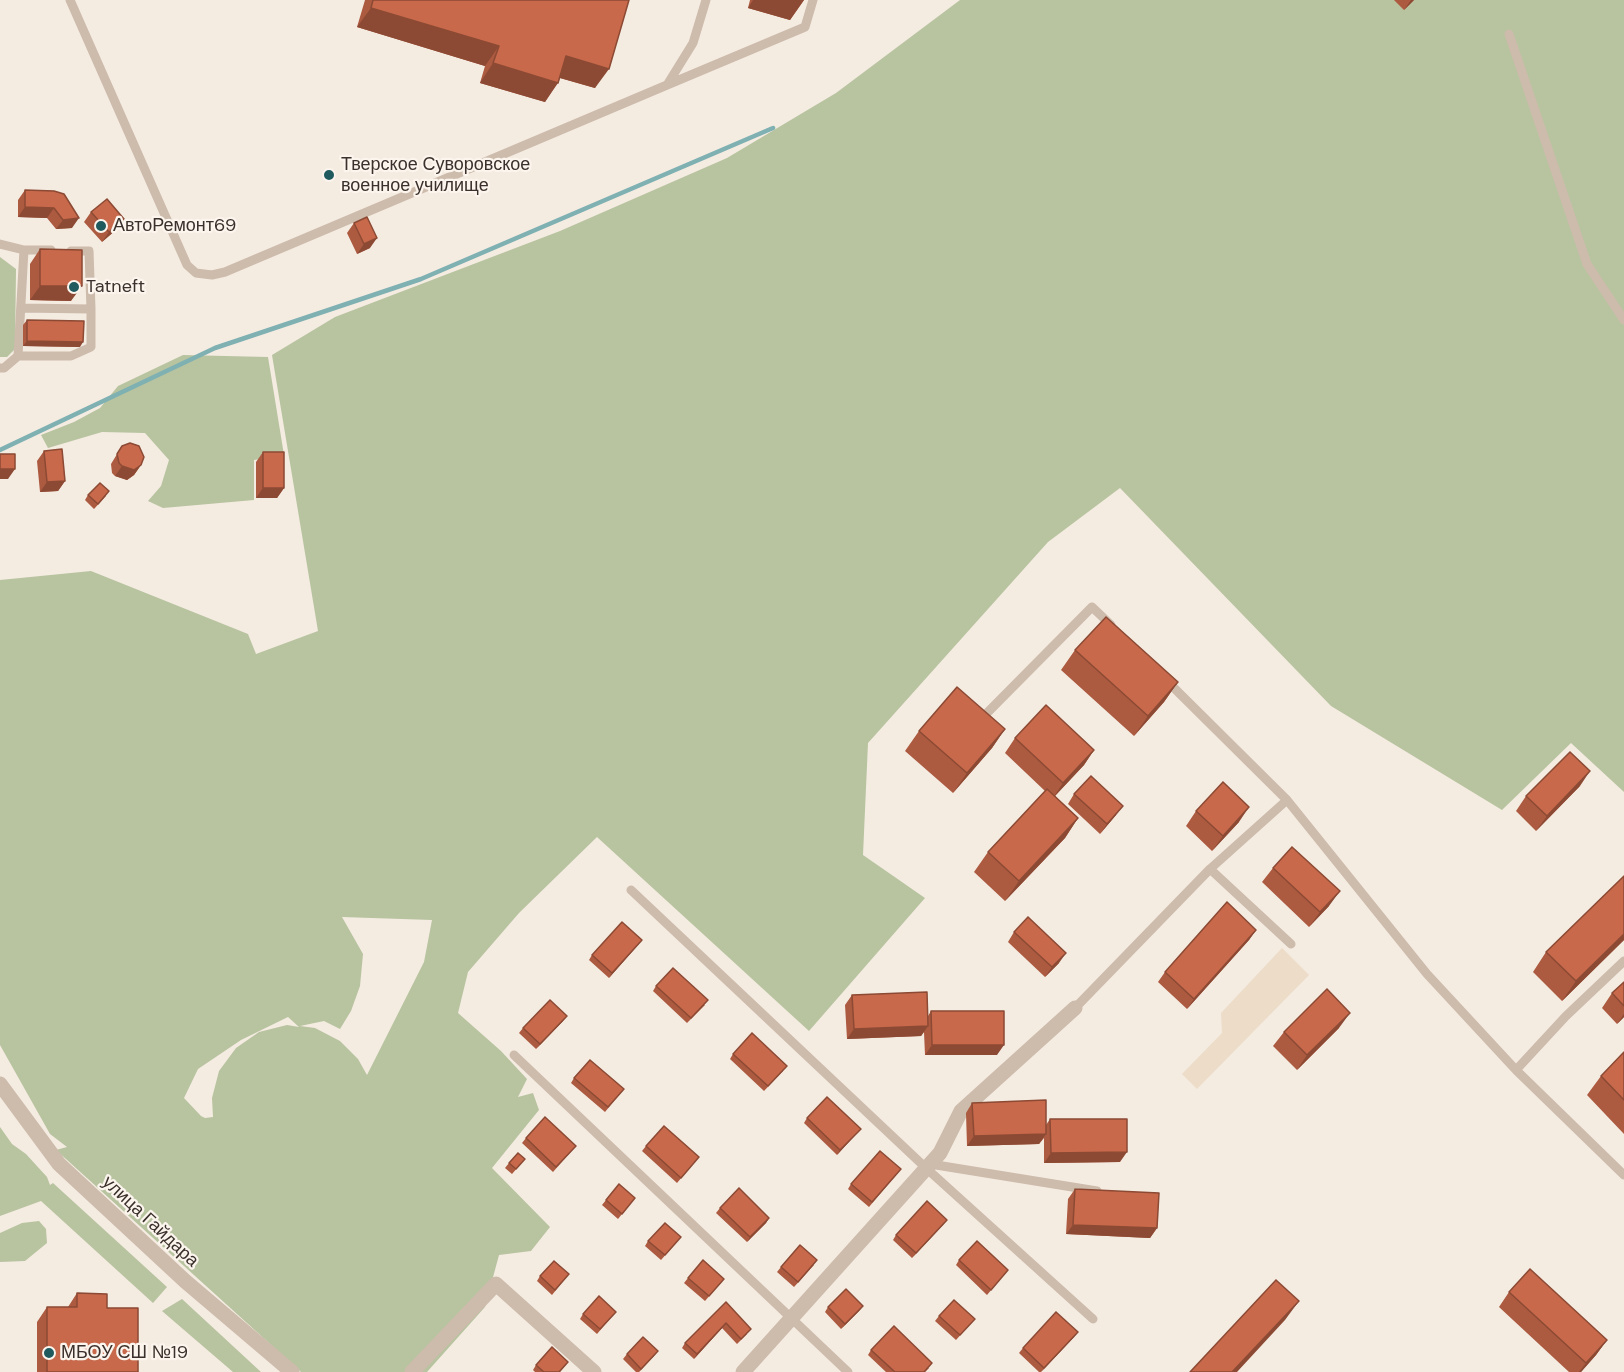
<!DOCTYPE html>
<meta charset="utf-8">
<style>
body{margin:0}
canvas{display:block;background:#f4ebe1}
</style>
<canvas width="1624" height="1372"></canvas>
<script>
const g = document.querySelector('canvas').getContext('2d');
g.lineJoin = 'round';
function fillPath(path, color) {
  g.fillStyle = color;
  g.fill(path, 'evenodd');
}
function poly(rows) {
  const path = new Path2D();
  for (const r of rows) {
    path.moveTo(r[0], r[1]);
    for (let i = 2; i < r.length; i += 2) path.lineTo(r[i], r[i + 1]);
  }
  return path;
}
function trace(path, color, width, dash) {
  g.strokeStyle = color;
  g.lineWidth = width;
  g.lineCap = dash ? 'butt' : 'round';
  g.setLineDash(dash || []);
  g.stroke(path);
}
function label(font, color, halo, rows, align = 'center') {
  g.font = font + ' "DM Sans",sans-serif';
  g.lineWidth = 4.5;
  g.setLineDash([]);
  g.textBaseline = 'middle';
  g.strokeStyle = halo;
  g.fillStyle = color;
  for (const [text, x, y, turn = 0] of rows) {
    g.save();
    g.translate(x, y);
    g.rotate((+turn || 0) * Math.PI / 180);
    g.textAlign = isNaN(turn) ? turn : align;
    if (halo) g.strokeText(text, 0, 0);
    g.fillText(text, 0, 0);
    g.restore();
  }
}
fillPath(poly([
 [960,0,1624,0,1624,792,1571,743,1502,810,1331,706,1120,488,1048,542,868,743,863,855,925,898,809,1031,597,837,519,913,468,972,458,1013,501,1051,527,1079,518,1097,533,1093,539,1110,492,1168,550,1227,531,1251,499,1255,485,1307,427,1372,301,1372,56,1150,67,1147,50,1134,0,1045,0,580,91,571,248,634,256,654,318,631,272,355,335,317,560,231,727,158,836,93],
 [342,917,432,920,424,962,367,1075,358,1059,340,1041,315,1028,300,1026,324,1021,340,1029,351,1011,360,986,363,954],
 [288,1017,299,1027,287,1025,259,1032,236,1048,219,1071,212,1098,213,1117,205,1118,201,1116,184,1098,198,1069,241,1040],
 [0,257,16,269,15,349,7,357,0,357],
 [183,355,268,357,284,455,254,460,254,500,163,508,148,501,161,486,169,460,145,433,102,432,48,448,41,435,74,422,100,408,118,386],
 [0,1127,12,1144,26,1154,47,1177,50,1185,53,1183,167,1287,153,1303,41,1201,0,1216],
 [39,1221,46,1229,47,1243,25,1261,0,1262,0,1233,22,1223],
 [182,1299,261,1372,233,1372,162,1311]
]), '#b8c4a0');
fillPath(poly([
 [1282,948,1309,975,1197,1089,1182,1074,1222,1033,1221,1013]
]), '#ecdcc8');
trace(poly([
 [0,450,215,348,421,279,773,128]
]), '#7fb0b2', 4.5);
trace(poly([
 [70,0,187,265,196,273,212,275,225,272,667,85,693,43,706,0],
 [1509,34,1587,264,1624,320],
 [667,85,805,27,813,0],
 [0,244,24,250,51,250],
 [71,251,89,251,91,309],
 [18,356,71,356,91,347,91,309,22,308],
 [0,368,4,368,18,356,24,250],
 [1165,679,1287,800],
 [987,713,1092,607,1111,625],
 [1210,869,1287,800,1427,974,1516,1070],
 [631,890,926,1168,1093,1319],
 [1624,961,1566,1016,1516,1070,1624,1175],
 [1075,1008,1210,869,1291,944],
 [514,1055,848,1372],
 [930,1164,1097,1191]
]), '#cdbbac', 9);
trace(poly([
 [0,1084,59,1164,185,1281,292,1372],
 [412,1372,496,1284,594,1372],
 [743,1372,940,1153,961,1111,1075,1008]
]), '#cdbbac', 15);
fillPath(poly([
 [365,0,629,0,595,88,560,78,545,102,480,83,485,66,357,27],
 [750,0,804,0,790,20,748,8],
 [1394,0,1414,0,1404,10],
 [25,190,54,191,72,228,56,229,47,218,18,217,18,200],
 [91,212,117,229,102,242,84,222],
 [354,223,370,248,357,254,347,233],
 [40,249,71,301,30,300,30,264],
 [27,320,80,347,23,346,23,325],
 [122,446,141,465,134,475,127,480,115,476,112,473,111,464],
 [44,451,65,481,58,491,40,492,37,461],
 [263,452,284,488,277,498,256,498,256,462],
 [88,495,106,496,94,509,85,500],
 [1075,650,1178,682,1164,702,1134,736,1061,670],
 [1005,729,992,748,953,793,905,751,919,731],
 [1015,738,1094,750,1084,765,1055,796,1078,818,1065,838,1005,901,974,872,988,852,1045,791,1005,753],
 [1580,786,1536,831,1516,811,1526,796],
 [1074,794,1116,815,1100,834,1068,804],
 [1196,811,1239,822,1212,851,1186,826],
 [1273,868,1329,906,1309,927,1262,882],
 [1624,876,1624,940,1562,1001,1533,972,1546,952],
 [1256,930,1249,940,1187,1009,1158,982,1165,972],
 [1014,932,1059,963,1045,977,1008,942],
 [642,940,609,978,589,960,592,955],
 [1624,982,1624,1017,1617,1024,1602,1008,1612,993],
 [656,986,705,1005,687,1023,653,991],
 [852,995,928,1016,931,1011,997,1055,925,1055,924,1032,921,1036,847,1039,845,1005],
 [563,1021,536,1049,519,1033,523,1028],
 [1339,1028,1297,1070,1273,1046,1284,1032],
 [1624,1052,1624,1134,1587,1095,1601,1076],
 [733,1054,783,1071,764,1091,730,1059],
 [574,1078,624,1089,605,1112,571,1083],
 [972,1103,1046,1125,1050,1119,1120,1162,1044,1163,1044,1138,1039,1144,967,1146,966,1113],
 [807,1118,861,1129,857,1133,837,1155,804,1123],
 [526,1138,576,1146,553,1172,522,1143],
 [646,1146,699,1157,677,1183,642,1151],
 [525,1159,512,1174,505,1168,509,1163],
 [897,1174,869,1207,848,1189,851,1184],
 [1075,1189,1157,1228,1150,1238,1066,1234,1068,1199],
 [606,1200,631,1203,618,1219,602,1205],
 [720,1208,769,1218,766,1223,747,1242,716,1213],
 [947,1220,912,1258,893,1240,896,1235],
 [648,1241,677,1242,661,1260,645,1246],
 [959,1260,1008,1270,987,1295,956,1265],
 [814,1265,794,1287,777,1272,781,1267],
 [569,1274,552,1295,537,1281,540,1276],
 [688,1278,724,1279,705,1301,684,1283],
 [1509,1292,1607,1340,1596,1355,1581,1372,1569,1372,1499,1307],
 [77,1293,107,1308,138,1372,37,1372,37,1322,47,1307,68,1307],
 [726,1302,747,1334,737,1344,722,1328,694,1359,682,1348,685,1343],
 [863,1306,859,1311,841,1329,825,1312,828,1307],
 [616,1312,597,1334,580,1319,583,1314],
 [939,1316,975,1319,956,1340,935,1321],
 [1074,1337,1041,1372,1039,1372,1019,1353,1023,1348],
 [871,1350,929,1368,925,1372,886,1372,868,1355],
 [627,1354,654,1356,639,1372,636,1372,623,1359],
 [568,1362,560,1372,535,1372,533,1370,536,1365]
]), '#ac5a40');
fillPath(poly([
 [753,0,804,0,790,20,748,8],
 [1411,0,1414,0,1404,10],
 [371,8,499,46,485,66,357,27],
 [566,56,609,69,595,88,553,76],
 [493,63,558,83,545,102,480,83],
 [25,207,54,208,47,218,18,217],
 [79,218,72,228,56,229,63,220],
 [124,219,117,229,102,242,109,232],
 [377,238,370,248,357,254,364,244],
 [40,286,82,286,71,301,30,300],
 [27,341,83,342,80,347,23,346],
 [141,465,134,475,127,480,115,476,122,466],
 [0,469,15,469,8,479,0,479],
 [65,481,58,491,40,492,47,482],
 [263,488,284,488,277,498,256,498],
 [1178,682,1164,702,1134,736,1148,716],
 [1005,729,992,748,953,793,967,773],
 [1094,750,1084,765,1053,798,1063,783],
 [1590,771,1580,786,1536,831,1547,816],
 [1123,806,1116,815,1100,834,1107,824],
 [1249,807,1239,822,1212,851,1223,836],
 [1078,818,1065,838,1005,901,1019,881],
 [1340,891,1329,906,1309,927,1320,912],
 [1256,930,1249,940,1187,1009,1194,999],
 [1624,934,1624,940,1562,1001,1576,981],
 [642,940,638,945,609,978,612,973],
 [1066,953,1059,963,1045,977,1052,967],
 [1350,1013,1339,1028,1297,1070,1307,1055],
 [1624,1014,1624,1017,1617,1024],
 [567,1016,563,1021,536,1049,540,1044],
 [928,1026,921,1036,847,1039,854,1029],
 [932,1045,1004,1045,997,1055,925,1055],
 [861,1129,857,1133,837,1155,840,1150],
 [1046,1134,1039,1144,967,1146,974,1136],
 [1127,1152,1120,1162,1044,1163,1051,1153],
 [769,1218,766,1223,747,1242,750,1237],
 [947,1220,943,1225,912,1258,916,1253],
 [1073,1225,1157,1228,1150,1238,1066,1234],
 [1299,1301,1285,1320,1237,1372,1232,1372],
 [863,1306,859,1311,841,1329,845,1324],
 [726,1323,722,1328,694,1359,697,1354],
 [1078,1332,1074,1337,1041,1372,1044,1368],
 [1607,1340,1596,1355,1581,1372,1579,1372,1586,1363],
 [658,1351,654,1356,639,1372,641,1369]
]), '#8c4a34');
const building = poly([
 [373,0,629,0,609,69,566,56,558,83,493,63,499,46,371,8,373,0],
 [25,190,54,191,64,194,79,218,63,220,54,208,25,207,25,190],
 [107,199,124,219,109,232,91,212,107,199],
 [367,217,377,238,364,244,354,223,367,217],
 [40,249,82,250,82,286,40,286,40,249],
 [27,320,84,321,83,342,27,341,27,320],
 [130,443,139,446,144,457,141,465,134,470,122,466,119,463,117,454,122,446,130,443],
 [62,449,65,481,47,482,44,451,62,449],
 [263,452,284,452,284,488,263,488,263,452],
 [0,454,15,454,15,469,0,469,0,454],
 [100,483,109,491,98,504,88,495,100,483],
 [1106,617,1178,682,1148,716,1075,650,1106,617],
 [957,687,1005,729,967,773,919,731,957,687],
 [1046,705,1094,750,1063,783,1015,738,1046,705],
 [1570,752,1590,771,1547,816,1526,796,1570,752],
 [1091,776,1123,806,1107,824,1074,794,1091,776],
 [1223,782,1249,807,1223,836,1196,811,1223,782],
 [1047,789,1078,818,1019,881,988,852,1047,789],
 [1292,847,1340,891,1320,912,1273,868,1292,847],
 [1624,876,1624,934,1576,981,1546,952,1624,876],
 [1227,902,1256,930,1194,999,1165,972,1227,902],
 [1028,917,1066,953,1052,967,1014,932,1028,917],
 [622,922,642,940,612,973,592,955,622,922],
 [673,968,708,1000,691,1018,656,986,673,968],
 [1624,982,1624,1006,1612,993,1624,982],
 [1327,989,1350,1013,1307,1055,1284,1032,1327,989],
 [927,992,928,1026,854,1029,852,995,927,992],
 [550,1000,567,1016,540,1044,523,1028,550,1000],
 [931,1011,1004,1011,1004,1045,932,1045,931,1011],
 [752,1033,787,1066,768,1086,733,1054,752,1033],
 [1624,1052,1624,1100,1601,1076,1624,1052],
 [590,1060,624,1089,608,1107,574,1078,590,1060],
 [827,1097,861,1129,840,1150,807,1118,827,1097],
 [1046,1100,1046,1134,974,1136,972,1103,1046,1100],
 [545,1117,576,1146,556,1167,526,1138,545,1117],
 [1050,1119,1127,1119,1127,1152,1051,1153,1050,1119],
 [664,1126,699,1157,681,1178,646,1146,664,1126],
 [880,1151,901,1169,872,1202,851,1184,880,1151],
 [518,1153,525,1159,516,1169,509,1163,518,1153],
 [619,1184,635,1198,622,1214,606,1200,619,1184],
 [739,1188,769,1218,750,1237,720,1208,739,1188],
 [1075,1189,1159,1193,1157,1228,1073,1225,1075,1189],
 [927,1201,947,1220,916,1253,896,1235,927,1201],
 [665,1223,681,1237,665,1255,648,1241,665,1223],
 [977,1241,1008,1270,991,1290,959,1260,977,1241],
 [800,1245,817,1260,798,1282,781,1267,800,1245],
 [703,1260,724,1279,709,1296,688,1278,703,1260],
 [554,1261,569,1274,555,1290,540,1276,554,1261],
 [1530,1269,1607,1340,1586,1363,1509,1292,1530,1269],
 [1276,1280,1299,1301,1232,1372,1190,1372,1276,1280],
 [846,1289,863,1306,845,1324,828,1307,846,1289],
 [77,1293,107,1294,107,1308,138,1308,138,1372,47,1372,47,1307,77,1307,77,1293],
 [599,1296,616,1312,600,1329,583,1314,599,1296],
 [954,1300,975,1319,960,1335,939,1316,954,1300],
 [726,1302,751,1329,741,1339,726,1323,697,1354,685,1343,726,1302],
 [1056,1312,1078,1332,1044,1368,1023,1348,1056,1312],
 [894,1326,932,1363,924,1372,895,1372,871,1350,894,1326],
 [643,1337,658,1351,641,1369,627,1354,643,1337],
 [552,1347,568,1362,559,1372,544,1372,536,1365,552,1347]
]);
fillPath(building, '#c8694b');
trace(building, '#8c4a34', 1.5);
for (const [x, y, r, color] of [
 [329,175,6,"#1f5a5e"],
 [101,226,6,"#1f5a5e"],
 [74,287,6,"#1f5a5e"],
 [49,1353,6,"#1f5a5e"]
]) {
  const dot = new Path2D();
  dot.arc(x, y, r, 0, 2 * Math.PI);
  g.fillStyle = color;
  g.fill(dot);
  trace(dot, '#fbf5ee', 2);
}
label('18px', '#3b302b', '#fbf5ee', [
 ["Тверское Суворовское",341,165],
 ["военное училище",341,186],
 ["АвтоРемонт69",113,226],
 ["Tatneft",86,287],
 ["МБОУ СШ №19",61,1353]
], 'left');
label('18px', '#3b302b', '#fbf5ee', [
 ["улица Гайдара",150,1222,43]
]);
</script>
